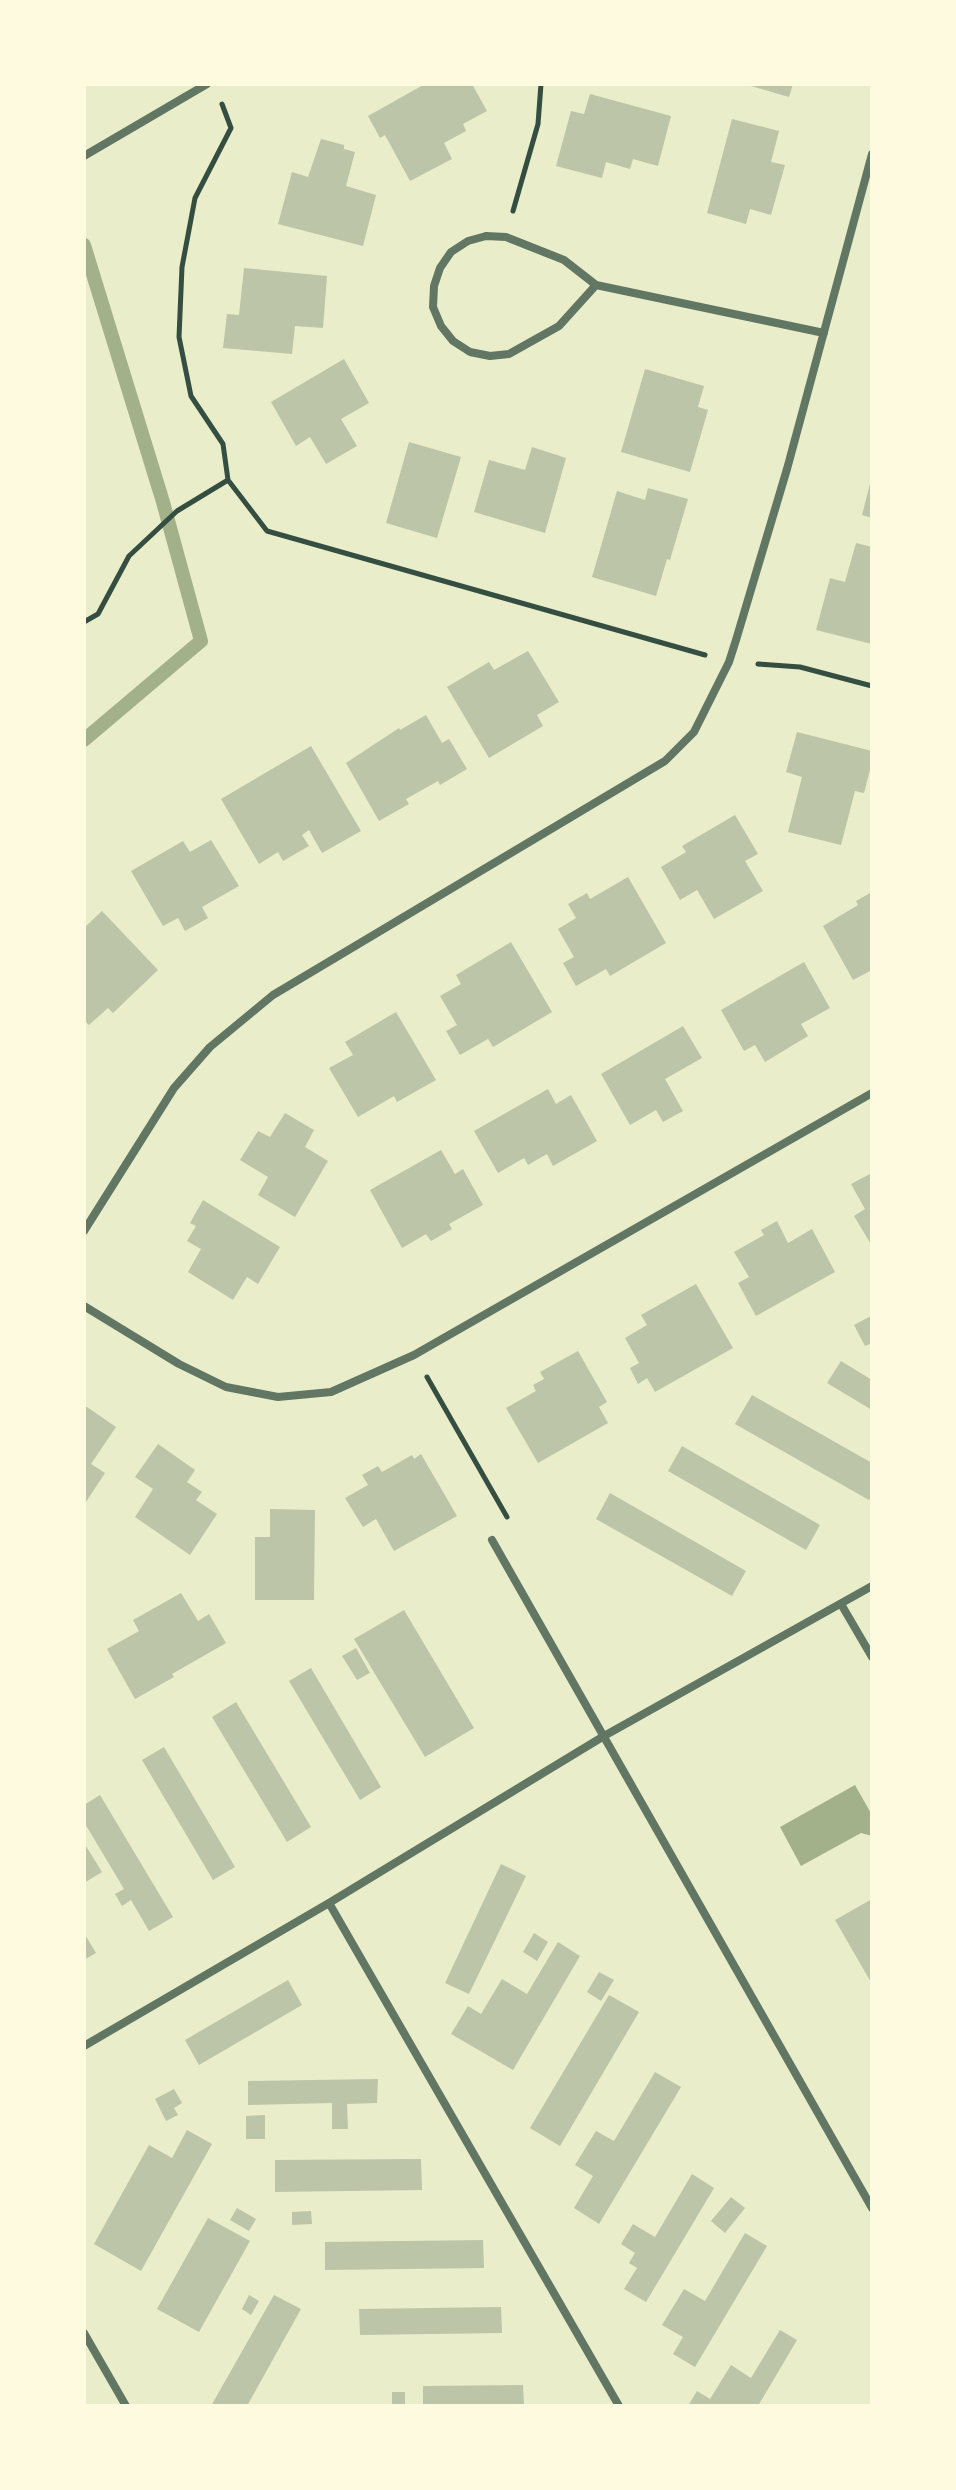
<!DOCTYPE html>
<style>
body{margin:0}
#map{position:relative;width:956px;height:2490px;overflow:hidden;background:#e9edc9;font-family:Mulish,sans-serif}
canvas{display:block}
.frame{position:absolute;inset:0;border:86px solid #fefae0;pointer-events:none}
</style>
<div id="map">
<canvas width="956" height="2490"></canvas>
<div class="frame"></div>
</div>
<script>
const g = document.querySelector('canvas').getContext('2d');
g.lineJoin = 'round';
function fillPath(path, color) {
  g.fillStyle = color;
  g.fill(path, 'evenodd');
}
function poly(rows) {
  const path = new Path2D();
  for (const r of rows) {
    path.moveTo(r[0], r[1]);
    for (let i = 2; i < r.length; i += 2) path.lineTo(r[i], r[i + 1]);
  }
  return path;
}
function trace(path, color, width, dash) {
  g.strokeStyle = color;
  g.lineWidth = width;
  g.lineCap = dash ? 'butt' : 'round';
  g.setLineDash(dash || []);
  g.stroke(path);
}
fillPath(poly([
 [855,1785,872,1815,872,1836,861,1833,801,1866,780,1827]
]), '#a3b18a');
trace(poly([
 [84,245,163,502,201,641,84,740]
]), '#a3b18a', 14);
fillPath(poly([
 [425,84,472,84,487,111,463,124,466,131,444,143,452,159,410,181,385,135,380,138,368,116],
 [744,84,793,84,789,97],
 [590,94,671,116,658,166,633,159,630,169,606,162,602,178,556,166,571,111,584,114],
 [732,119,779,131,771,162,785,165,771,215,750,209,746,224,707,213],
 [321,139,344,145,344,149,355,152,346,186,376,195,363,246,278,224,292,172,308,177],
 [244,268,327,276,323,328,295,326,292,354,223,348,227,314,239,315],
 [344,359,369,403,341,419,357,446,326,464,310,437,296,446,271,402],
 [645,369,704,386,698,407,708,410,690,472,621,452],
 [409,442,461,457,437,538,386,523],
 [532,447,566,458,545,533,474,512,489,460,525,470],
 [871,480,872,480,872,518,862,515],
 [648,488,688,499,670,560,667,559,656,596,592,577,617,491,645,500],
 [856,543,872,547,872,644,816,630,830,578,845,582],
 [528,651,559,702,537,715,543,726,489,758,447,687,489,662,494,670],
 [426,715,442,743,449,739,467,769,440,785,438,781,406,799,409,804,379,821,346,763,399,728,400,730],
 [797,732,872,751,872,762,864,793,855,791,841,845,788,832,802,777,786,772],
 [311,746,361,831,322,853,309,830,302,835,309,846,283,861,278,852,259,864,221,799],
 [735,815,758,854,745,861,763,891,714,919,697,890,680,900,661,867,686,852,682,846],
 [211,840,239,886,202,907,208,918,185,931,178,918,163,926,131,871,183,841,190,852],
 [628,877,666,943,610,976,606,969,576,986,563,963,574,957,558,929,576,918,568,904,587,893,590,899],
 [872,892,872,970,853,980,823,926,858,905,856,901],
 [102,911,158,970,113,1013,108,1008,89,1025,84,1020,84,928],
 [511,942,552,1012,493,1047,488,1039,460,1055,446,1031,457,1025,440,996,461,984,456,975],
 [804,962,830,1008,801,1024,808,1036,765,1062,755,1045,744,1051,721,1010],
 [396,1012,436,1080,397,1102,394,1096,358,1117,329,1068,353,1055,345,1042],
 [683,1026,702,1058,665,1079,683,1111,663,1122,656,1110,630,1125,601,1074],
 [548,1089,556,1104,571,1095,597,1141,553,1166,547,1154,528,1165,524,1158,498,1173,474,1131],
 [285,1113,314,1130,305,1147,328,1161,295,1217,258,1195,268,1177,240,1160,258,1131,270,1137],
 [441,1150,455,1174,463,1169,483,1205,449,1224,452,1229,431,1241,426,1234,402,1248,370,1190],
 [872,1173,872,1246,854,1216,865,1209,851,1184],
 [203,1200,280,1247,258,1284,247,1277,233,1300,188,1272,201,1249,187,1241,196,1226,190,1223],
 [777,1221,788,1243,812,1229,835,1272,756,1316,738,1283,749,1277,734,1252,764,1235,761,1230],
 [696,1284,733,1348,655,1392,647,1378,638,1384,630,1368,639,1363,625,1338,647,1325,641,1315],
 [871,1316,872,1343,865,1346,854,1325],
 [578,1351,607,1402,599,1407,608,1423,538,1463,506,1408,536,1391,533,1385,544,1379,540,1372],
 [841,1361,872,1380,872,1410,827,1383],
 [752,1395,872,1463,872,1495,869,1500,735,1424],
 [84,1405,116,1427,91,1464,105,1473,84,1505],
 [158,1444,195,1470,187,1482,202,1492,196,1500,217,1514,190,1555,135,1517,153,1489,135,1477],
 [682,1446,820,1525,806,1550,668,1471],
 [421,1454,457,1516,394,1551,376,1519,363,1527,345,1498,368,1485,362,1475,378,1466,382,1472,412,1455,414,1459],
 [610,1493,746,1571,732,1596,596,1519],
 [270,1509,315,1510,314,1600,255,1600,255,1537,270,1537],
 [181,1593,198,1621,209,1614,226,1643,172,1674,174,1677,135,1699,107,1649,139,1631,133,1620],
 [404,1610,474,1728,425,1757,354,1639],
 [356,1648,370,1673,357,1680,342,1656],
 [311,1668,381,1787,360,1800,289,1681],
 [236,1702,311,1827,287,1842,212,1717],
 [164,1747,235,1867,213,1880,142,1760],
 [100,1795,173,1917,149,1931,131,1900,122,1906,115,1894,124,1889,84,1822,84,1805],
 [84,1843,102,1872,84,1883],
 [501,1864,526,1876,469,1994,445,1983],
 [872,1899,872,1984,835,1920],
 [84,1933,96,1953,84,1960],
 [534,1933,548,1942,537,1961,523,1952],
 [558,1942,580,1956,513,2070,451,2034,468,2006,481,2014,502,1979,527,1994],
 [599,1972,614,1980,601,2001,587,1992],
 [288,1980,302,2005,199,2065,185,2040],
 [609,1995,639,2012,560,2146,530,2128],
 [655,2072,681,2087,599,2224,574,2208,593,2176,575,2165,596,2131,614,2141],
 [378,2079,377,2103,347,2104,348,2129,332,2129,332,2103,248,2105,248,2081],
 [174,2089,182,2103,174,2108,178,2115,166,2121,155,2099],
 [265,2115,265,2139,246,2139,246,2116],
 [187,2130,212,2144,141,2271,94,2244,149,2145,172,2158],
 [421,2159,422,2190,275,2192,275,2160],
 [692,2174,714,2188,646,2302,624,2289,637,2268,629,2263,635,2253,621,2244,633,2224,655,2237],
 [731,2197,745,2208,725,2233,711,2221],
 [237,2208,256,2219,249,2231,230,2220],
 [311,2211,312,2224,292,2225,292,2212],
 [208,2218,250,2241,199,2332,157,2309],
 [745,2233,767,2246,695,2367,673,2354,683,2337,662,2325,684,2289,705,2301],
 [483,2240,484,2268,325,2270,325,2242],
 [249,2295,259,2301,251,2315,242,2309],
 [274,2295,301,2309,247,2406,211,2406],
 [501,2307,502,2333,360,2335,359,2309],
 [780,2330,797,2340,758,2406,688,2406,697,2391,710,2399,731,2365,751,2378],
 [523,2385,524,2406,423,2406,423,2386],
 [392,2392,405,2392,405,2406,392,2406]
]), '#bcc5a7');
trace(poly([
 [513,211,538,124,541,84],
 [228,480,267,531,705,655],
 [84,622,98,614,129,556,177,511,228,480,223,444,191,396,179,337,182,267,195,198,231,128,222,104],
 [758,664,800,667,872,686],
 [427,1377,507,1517]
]), '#344e41', 5);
trace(poly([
 [84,156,207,84],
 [486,236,506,237,564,260,596,285,559,326,509,354,490,356,470,352,453,341,441,326,433,307,434,286,440,268,451,252,468,241,486,236],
 [596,285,824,333],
 [84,1231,174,1088,210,1047,273,995,665,761,694,732,729,662,736,640,787,469,872,154],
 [84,1306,179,1364,226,1387,278,1397,331,1392,414,1355,872,1093],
 [492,1540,872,2208],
 [841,1604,872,1657],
 [329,1903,619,2406],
 [84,2046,329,1903,604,1736,872,1586],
 [84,2333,126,2406]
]), '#617663', 8);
</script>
